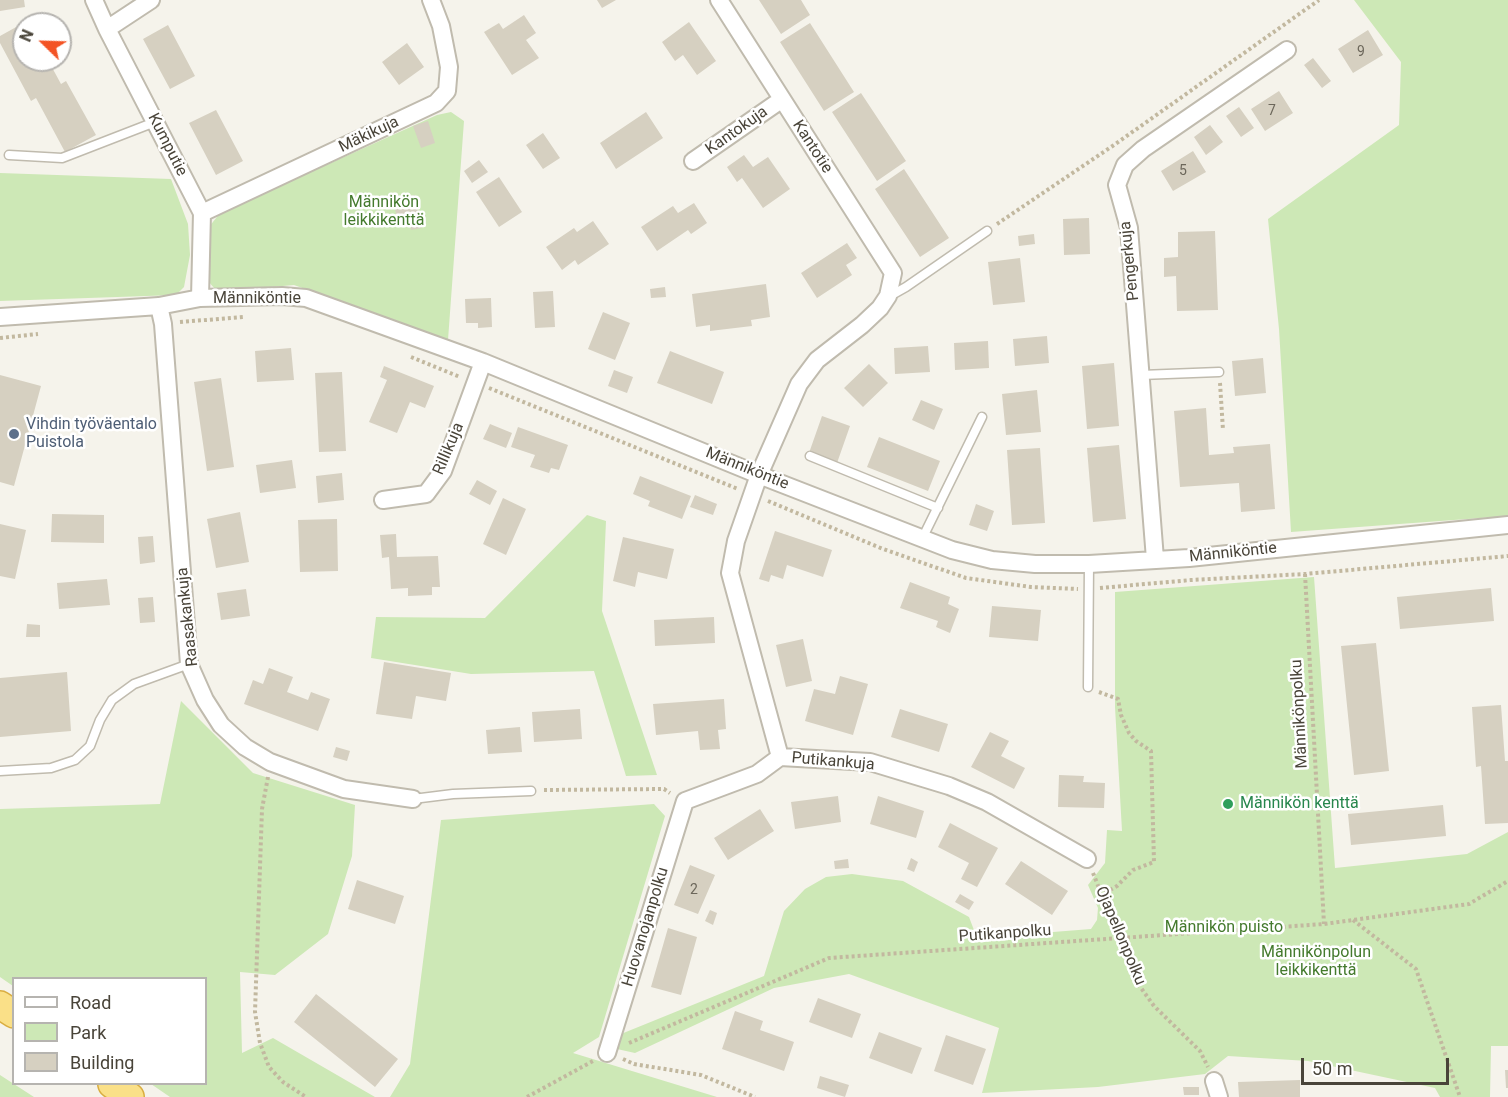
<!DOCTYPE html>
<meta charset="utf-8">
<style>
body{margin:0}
#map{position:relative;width:1508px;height:1097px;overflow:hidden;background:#f5f3eb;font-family:Roboto,sans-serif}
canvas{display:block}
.legend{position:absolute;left:12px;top:977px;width:195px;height:108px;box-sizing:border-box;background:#fff;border:2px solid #b6b4b0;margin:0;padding:8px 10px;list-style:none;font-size:18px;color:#494439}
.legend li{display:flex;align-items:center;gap:12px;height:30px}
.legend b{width:30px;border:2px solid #b6b4b0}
.north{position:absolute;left:12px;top:12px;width:60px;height:60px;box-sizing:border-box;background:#fff;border:2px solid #b6b4b0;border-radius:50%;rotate:293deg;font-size:16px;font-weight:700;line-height:24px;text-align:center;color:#494439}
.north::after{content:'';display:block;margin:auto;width:21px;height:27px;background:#f35324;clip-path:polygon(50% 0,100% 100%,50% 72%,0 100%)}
.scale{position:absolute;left:1301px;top:1058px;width:148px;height:27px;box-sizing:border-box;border:3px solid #494439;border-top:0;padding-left:8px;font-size:18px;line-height:21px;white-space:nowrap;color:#494439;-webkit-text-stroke:4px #fff;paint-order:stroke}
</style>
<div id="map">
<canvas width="1508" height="1097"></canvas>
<ul class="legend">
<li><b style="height:8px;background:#fff"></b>Road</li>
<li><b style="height:16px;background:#cde8b6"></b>Park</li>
<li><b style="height:16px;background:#d6d0c1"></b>Building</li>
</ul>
<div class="north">N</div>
<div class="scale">50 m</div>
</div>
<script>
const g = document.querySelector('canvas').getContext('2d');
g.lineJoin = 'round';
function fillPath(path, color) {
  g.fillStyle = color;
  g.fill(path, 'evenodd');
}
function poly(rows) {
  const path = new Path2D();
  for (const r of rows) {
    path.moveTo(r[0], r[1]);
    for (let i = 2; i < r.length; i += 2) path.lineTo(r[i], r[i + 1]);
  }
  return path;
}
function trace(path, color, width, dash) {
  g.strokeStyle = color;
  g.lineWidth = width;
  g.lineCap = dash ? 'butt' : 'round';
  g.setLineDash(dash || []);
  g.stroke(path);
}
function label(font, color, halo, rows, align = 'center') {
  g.font = font + ' Roboto,sans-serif';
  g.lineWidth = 5;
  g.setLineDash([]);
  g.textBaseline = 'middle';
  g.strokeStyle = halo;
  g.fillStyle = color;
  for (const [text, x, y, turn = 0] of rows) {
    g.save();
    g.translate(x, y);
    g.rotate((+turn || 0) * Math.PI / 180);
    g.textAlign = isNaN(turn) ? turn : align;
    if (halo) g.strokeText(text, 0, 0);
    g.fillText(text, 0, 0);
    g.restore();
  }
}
fillPath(poly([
 [1354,0,1508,0,1508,516,1291,532,1279,329,1268,219,1399,125,1401,62],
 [451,112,464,121,448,340,294,285,226,291,216,290,207,280,209,227,220,213,437,115],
 [0,173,171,179,188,224,190,255,184,287,176,295,0,301],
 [587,515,606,521,602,611,657,775,626,776,594,671,471,674,371,658,376,617,485,618],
 [1314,577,1335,868,1467,854,1508,832,1508,1046,1491,1046,1490,1097,1440,1097,1435,1088,1308,1061,1228,1056,1205,1074,1098,1087,982,1093,999,1028,849,974,774,988,635,1053,617,1049,621,1034,764,976,784,911,805,889,826,877,852,874,903,881,969,917,977,938,1091,929,1097,920,1098,908,1088,885,1105,863,1107,830,1122,831,1115,707,1115,592],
 [181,701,253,773,355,805,352,856,328,934,275,975,240,972,242,1053,273,1038,375,1097,170,1097,151,1084,206,1084,206,978,14,978,13,986,0,977,0,809,160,804],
 [654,804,665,816,599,1037,573,1053,717,1097,390,1097,410,1064,441,820],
 [0,1075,34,1097,0,1097]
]), '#cde8b6');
fillPath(poly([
 [0,0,24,0,25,7,0,11],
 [597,0,616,0,602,8],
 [759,0,801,0,810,15,781,34],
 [524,15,536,33,526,40,539,58,512,75,484,32,499,23,503,29],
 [27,21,28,24,24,24,24,60,48,60,61,84,66,81,96,135,65,152,36,98,31,101,0,43,0,36],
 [689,22,716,61,697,75,683,55,675,61,662,42],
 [810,23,854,92,824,111,780,42],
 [168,25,195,76,170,89,143,39],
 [1368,30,1383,55,1353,73,1338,49],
 [407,43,424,67,399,85,382,62],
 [1313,58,1331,81,1322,88,1304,65],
 [1279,91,1293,113,1265,131,1251,109],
 [861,93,906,161,877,181,832,112],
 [1239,107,1254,128,1241,137,1226,116],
 [216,110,243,161,216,175,189,123],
 [646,112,663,138,616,169,600,143],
 [428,121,435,143,421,148,413,126],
 [1210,125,1223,142,1206,155,1194,137],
 [543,133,560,158,543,169,526,145],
 [1193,151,1206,172,1173,191,1161,171],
 [744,155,753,167,768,157,790,189,763,208,742,178,737,182,727,167],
 [479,160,488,172,472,183,464,171],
 [904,169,949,238,920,257,875,189],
 [499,177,522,212,499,227,476,192],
 [415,195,422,228,411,230,409,220,398,223,393,200],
 [694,203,707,223,691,234,688,230,657,251,641,227,673,206,678,213],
 [1089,218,1090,254,1064,255,1063,219],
 [593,221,609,244,578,265,575,260,562,270,546,247,574,228,577,232],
 [1215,231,1218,310,1177,311,1176,276,1164,277,1164,258,1178,257,1178,232],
 [1034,234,1035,244,1019,246,1018,236],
 [847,243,857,258,846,265,852,275,817,298,801,273],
 [1020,258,1025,302,993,305,988,262],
 [766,284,770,317,751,320,752,326,710,331,710,325,696,327,692,294],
 [665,287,666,297,651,298,650,289],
 [553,291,555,327,535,328,533,292],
 [491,298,492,327,478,328,478,323,466,323,465,299],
 [603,312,630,323,615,360,588,349],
 [1047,336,1049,363,1015,366,1013,339],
 [988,341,989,368,955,370,954,343],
 [928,346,930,372,895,374,894,348],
 [291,348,294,380,257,382,255,351],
 [670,351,724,372,712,404,657,383],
 [1263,358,1266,393,1235,396,1232,361],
 [1114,363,1119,426,1087,429,1082,366],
 [869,364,888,383,863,407,844,388],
 [384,366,434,386,425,408,410,402,397,433,369,422,387,380,380,377],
 [614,370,633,377,627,393,608,386],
 [342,372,346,451,319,452,315,373],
 [0,375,41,386,14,486,0,482],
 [221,378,234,467,207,471,194,382],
 [1037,390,1041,432,1006,435,1002,394],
 [921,400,943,409,934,430,912,420],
 [1206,408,1209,455,1234,453,1233,447,1270,444,1275,509,1241,512,1239,483,1180,487,1174,411],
 [822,416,850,426,837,463,809,453],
 [490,424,512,433,506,448,483,439],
 [518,427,568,445,559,470,551,468,549,473,530,467,535,455,511,447],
 [879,437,940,461,928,491,867,467],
 [1119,445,1126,519,1093,522,1087,448],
 [1040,448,1045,523,1012,525,1007,450],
 [292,460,296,488,260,493,256,465],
 [342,473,344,500,318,503,316,476],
 [640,476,691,496,682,519,648,506,650,501,633,494],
 [477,480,497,491,490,505,469,494],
 [695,495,717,504,713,515,690,507],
 [503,498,526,509,506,555,483,544],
 [976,504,994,511,987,531,969,525],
 [240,512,249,562,216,568,207,519],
 [52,514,104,515,104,543,51,542],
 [337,519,338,571,300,572,298,520],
 [0,524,26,530,15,579,0,576],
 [775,531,832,550,823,577,787,565,783,579,771,575,769,582,759,579],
 [396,534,397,557,438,556,440,587,432,587,432,595,408,596,408,588,391,589,389,557,382,558,380,535],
 [153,536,155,562,140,564,138,537],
 [623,537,674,549,667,579,638,572,635,587,613,581],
 [107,579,110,605,59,609,57,583],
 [910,582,950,597,948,604,959,609,950,633,936,627,938,621,900,608],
 [1491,588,1494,621,1400,629,1397,597],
 [246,589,250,616,221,620,217,593],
 [153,597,155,622,140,623,138,598],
 [992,606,1041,610,1038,641,989,637],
 [714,617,715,643,655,646,654,620],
 [27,624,40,625,40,637,26,637],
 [803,639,812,681,786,687,776,645],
 [1376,643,1389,771,1354,775,1341,646],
 [384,662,451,673,446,701,416,696,412,719,376,714],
 [269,668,293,677,287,692,308,700,311,692,330,699,318,731,244,704,253,680,263,684],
 [67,672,71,731,0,737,0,678],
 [840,676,868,684,853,735,805,721,814,689,835,694],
 [724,699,726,729,718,730,720,749,700,750,698,731,656,735,653,704],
 [1501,705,1505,761,1508,761,1508,823,1485,824,1481,766,1476,767,1472,707],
 [580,709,582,739,534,742,532,712],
 [900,709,948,724,939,752,891,737],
 [520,727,522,752,488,754,486,730],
 [990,732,1009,741,1001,756,1025,768,1014,789,971,767],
 [336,747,350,751,347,761,333,757],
 [1059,775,1084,776,1083,782,1105,783,1104,808,1058,807],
 [838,796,841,822,795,829,791,802],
 [878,796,924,811,916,838,870,824],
 [1443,805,1446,836,1351,845,1348,814],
 [760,809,774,831,728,860,714,838],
 [950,823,998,848,977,887,961,879,969,863,938,847],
 [911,858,918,862,914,872,907,869],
 [848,859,849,868,835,869,834,861],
 [1021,861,1068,891,1052,915,1005,884],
 [690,865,715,875,698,914,674,905],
 [357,880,404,896,395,924,348,909],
 [960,894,974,902,969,910,955,902],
 [710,910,717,913,713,925,705,921],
 [668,928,697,937,681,995,651,987],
 [316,994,398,1059,375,1087,294,1022],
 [818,998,861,1014,852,1038,809,1022],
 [735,1011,763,1021,760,1030,794,1042,784,1071,722,1049],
 [879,1032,922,1048,912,1074,869,1058],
 [946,1035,986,1049,973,1085,934,1071],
 [1505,1070,1508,1070,1508,1088,1506,1088],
 [820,1076,849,1085,845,1097,817,1088],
 [1300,1080,1300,1097,1239,1097,1238,1082],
 [1183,1087,1199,1087,1199,1095,1184,1095]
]), '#d6d0c1');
const service = poly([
 [9,155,62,158,155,122],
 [890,296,906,287,987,231],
 [1141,375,1219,372],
 [810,456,938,508],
 [922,539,982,417],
 [1088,687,1089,564],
 [0,771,51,768,75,760,90,746,100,720,112,700,134,684,189,664],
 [413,799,453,794,531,791]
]);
const minor = poly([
 [94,0,107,29,202,213,200,298],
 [719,0,893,273,888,296,880,308,862,325,817,360,799,384,759,475,736,541,730,573,780,757,870,762,949,786,987,802,1087,859],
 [107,29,151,0],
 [693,161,781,100],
 [202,213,436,103,447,91,449,67,441,26,431,0],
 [159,306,163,324,189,664,205,700,221,725,245,747,270,762,344,789,413,799],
 [0,317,159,306,200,298,282,296,306,298,483,362,759,475,952,550,992,560,1035,564,1089,564,1189,558,1508,525],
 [383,500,426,494,443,471,483,362],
 [1155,559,1129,228,1117,185,1125,165,1143,149,1287,50],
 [607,1053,685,801,757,774,780,757],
 [1214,1081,1219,1097]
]);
const trunk = poly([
 [0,1005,14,1014],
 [112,1084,130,1097]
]);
trace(service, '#c0bbae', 11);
trace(minor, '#c0bbae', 20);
trace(trunk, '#d9ad41', 30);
trace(poly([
 [997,224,1114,145,1319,0],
 [180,322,244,317],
 [0,338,38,334],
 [411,357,460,377],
 [1220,383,1223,430],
 [489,388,738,489],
 [768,501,883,549,966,578,1031,587,1078,589],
 [1305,574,1324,924],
 [1100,588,1191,580,1305,574,1508,556],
 [1099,692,1118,699,1121,715,1129,733,1136,741,1151,751,1154,862,1133,870,1117,886,1103,894],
 [268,777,262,809,255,1012,260,1043,269,1067,283,1082,306,1097],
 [544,790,664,789,670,793],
 [1093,873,1136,981,1154,1006,1200,1051,1208,1067],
 [1353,920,1416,969,1460,1097],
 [629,1043,829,958,1324,924,1469,904,1508,881],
 [623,1059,634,1064,701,1075,755,1097],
 [527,1097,593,1061]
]), '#c2b89f', 4, [3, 3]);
trace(service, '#fff', 8);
trace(minor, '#fff', 16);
trace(trunk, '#fae088', 27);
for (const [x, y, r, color] of [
 [14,434,6,"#5c6f8a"],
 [1228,804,6,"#2e9e5b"]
]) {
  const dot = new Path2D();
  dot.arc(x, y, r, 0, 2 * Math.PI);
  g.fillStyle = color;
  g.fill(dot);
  trace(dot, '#fff', 2);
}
label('14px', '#6c675b', null, [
 ["9",1361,52],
 ["7",1272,111],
 ["5",1183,171],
 ["2",694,890]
]);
label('16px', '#494439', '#fff', [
 ["Kantokuja",737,131,-35],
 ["Mäkikuja",369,135,-25],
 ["Kumputie",167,145,63],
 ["Kantotie",812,147,57],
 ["Pengerkuja",1130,261,-96],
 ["Männiköntie",257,299],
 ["Rillikuja",449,449,-67],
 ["Männiköntie",747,469,22],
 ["Männiköntie",1233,553,-6],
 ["Raasakankuja",188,617,-96],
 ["Männikönpolku",1300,714,-93],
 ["Putikankuja",833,762,5],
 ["Huovanojanpolku",646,927,-73],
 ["Putikanpolku",1005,934,-4],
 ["Ojapellonpolku",1120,936,67]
]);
label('16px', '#447a2d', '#fff', [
 ["Männikön",384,203],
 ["leikkikenttä",384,221],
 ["Männikön puisto",1224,928],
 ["Männikönpolun",1316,953],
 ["leikkikenttä",1316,971]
]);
label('16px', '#4e5e75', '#fff', [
 ["Vihdin työväentalo",26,425],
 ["Puistola",26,443]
], 'left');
label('16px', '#27864d', '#fff', [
 ["Männikön kenttä",1240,804]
], 'left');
</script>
